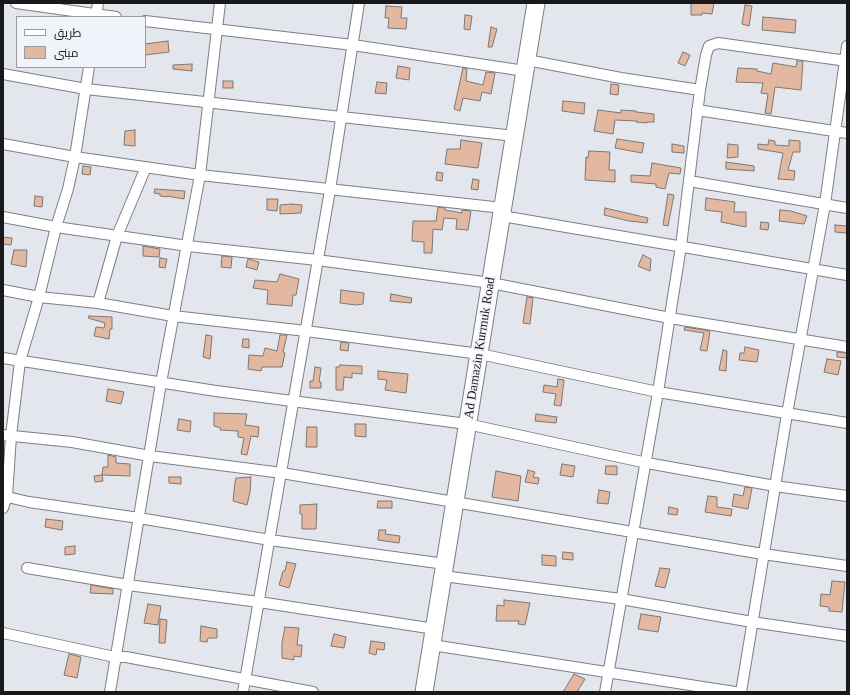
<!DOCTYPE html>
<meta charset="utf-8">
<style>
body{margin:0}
#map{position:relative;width:850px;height:695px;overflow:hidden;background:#e4e6ed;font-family:Georgia,Cairo,serif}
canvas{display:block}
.frame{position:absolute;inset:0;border:4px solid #19191b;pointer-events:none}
.legend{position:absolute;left:16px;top:16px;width:130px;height:52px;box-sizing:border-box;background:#f1f3fa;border:1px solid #9b9ca1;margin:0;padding:5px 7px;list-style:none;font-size:12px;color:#19191b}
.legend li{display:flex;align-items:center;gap:8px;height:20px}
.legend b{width:20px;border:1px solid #9b9ca1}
</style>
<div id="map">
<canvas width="850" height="695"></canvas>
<div class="frame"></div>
<ul class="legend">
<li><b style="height:5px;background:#fff"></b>طريق</li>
<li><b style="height:11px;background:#e2b8a0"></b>مبنى</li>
</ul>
</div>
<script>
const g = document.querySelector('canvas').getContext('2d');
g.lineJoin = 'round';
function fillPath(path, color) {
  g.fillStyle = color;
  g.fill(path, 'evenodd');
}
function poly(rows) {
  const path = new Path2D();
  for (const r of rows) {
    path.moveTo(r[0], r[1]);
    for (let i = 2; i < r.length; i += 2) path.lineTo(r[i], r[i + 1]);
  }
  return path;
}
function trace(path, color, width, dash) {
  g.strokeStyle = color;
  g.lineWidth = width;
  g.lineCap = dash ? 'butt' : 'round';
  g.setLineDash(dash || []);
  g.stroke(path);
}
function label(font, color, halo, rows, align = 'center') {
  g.font = font + ' Georgia,serif';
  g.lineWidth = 3.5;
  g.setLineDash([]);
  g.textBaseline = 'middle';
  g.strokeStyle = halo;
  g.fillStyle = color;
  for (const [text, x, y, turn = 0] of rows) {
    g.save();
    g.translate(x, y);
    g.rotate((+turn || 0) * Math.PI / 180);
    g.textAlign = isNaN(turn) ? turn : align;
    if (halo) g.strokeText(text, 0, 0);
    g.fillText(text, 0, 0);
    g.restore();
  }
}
const building = poly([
 [691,3,714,3,712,14,702,13,702,15,691,15,691,3],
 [745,5,752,6,749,26,742,24,745,5],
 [386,6,402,7,401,18,407,18,406,29,388,28,389,18,385,18,386,6],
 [465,15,472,16,470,30,464,29,465,15],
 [763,17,796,20,795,33,762,30,763,17],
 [491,27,497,29,492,47,488,47,491,27],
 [168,41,169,52,145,55,145,44,168,41],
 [683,52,690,55,685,66,678,63,683,52],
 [797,61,803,61,801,90,775,87,771,114,765,113,768,94,761,93,763,83,736,82,738,68,757,69,757,71,771,74,773,63,796,67,797,61],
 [192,64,192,71,173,69,173,65,192,64],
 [398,66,410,68,409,80,396,78,398,66],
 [463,68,467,69,466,81,483,85,486,72,495,73,491,94,482,92,480,101,463,98,460,111,454,109,463,68],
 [223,81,233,81,233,88,223,88,223,81],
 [377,82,387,83,386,94,375,93,377,82],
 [611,84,619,85,618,95,610,94,611,84],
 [563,101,585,103,584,114,562,111,563,101],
 [598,110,621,113,621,110,636,111,636,112,654,114,654,122,647,122,647,123,636,122,637,121,615,120,613,134,594,131,598,110],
 [135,130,135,146,124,145,125,131,135,130],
 [617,139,644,143,642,153,615,148,617,139],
 [461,140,482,143,478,168,445,164,447,149,460,149,461,140],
 [769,140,775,141,775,145,789,146,789,140,800,141,800,152,793,152,788,170,795,171,794,180,778,179,783,153,758,149,758,144,768,145,769,140],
 [672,144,684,146,684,153,672,152,672,144],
 [728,144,738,145,738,157,727,158,728,144],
 [589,151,610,152,609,170,615,170,615,182,585,180,586,157,588,158,589,151],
 [726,162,754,166,754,171,726,169,726,162],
 [652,163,681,168,680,174,669,173,665,189,656,187,656,184,631,182,631,175,650,176,652,163],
 [83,166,91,167,90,175,82,174,83,166],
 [437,172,443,173,442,181,436,180,437,172],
 [473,179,479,180,478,190,471,189,473,179],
 [155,189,185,191,184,199,167,196,167,197,160,196,160,194,154,193,155,189],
 [668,194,674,195,668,226,663,225,668,194],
 [35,196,43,197,42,207,34,206,35,196],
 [706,198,735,202,734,212,746,212,746,227,721,222,722,212,705,210,706,198],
 [267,199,278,199,277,211,267,210,267,199],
 [291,204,302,205,301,213,280,214,280,205,291,204],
 [438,207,445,208,445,210,462,213,462,210,471,211,468,230,456,229,457,219,444,218,442,230,433,229,432,253,424,253,424,242,412,241,413,221,436,221,438,207],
 [605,208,648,218,647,223,629,221,604,215,605,208],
 [780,210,791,211,807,216,804,224,779,221,780,210],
 [761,222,769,223,768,230,760,229,761,222],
 [835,225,847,226,847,233,835,232,835,225],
 [3,237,12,238,11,245,3,244,3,237],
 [143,246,160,249,159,257,143,256,143,246],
 [14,250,27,250,26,267,11,264,14,250],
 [643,255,651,259,650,271,638,266,643,255],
 [222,256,232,257,231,268,221,267,222,256],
 [160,258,167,259,165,268,159,267,160,258],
 [248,259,259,262,257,270,246,267,248,259],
 [280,274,299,279,296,295,293,295,292,306,267,304,268,290,253,288,255,280,277,282,280,274],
 [341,290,364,293,363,304,356,305,340,303,341,290],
 [391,294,412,298,411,303,390,301,391,294],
 [527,297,533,298,530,324,523,323,527,297],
 [89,316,112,317,112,329,110,329,109,339,94,336,96,327,104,328,105,323,88,318,89,316],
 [685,327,710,331,707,351,700,350,704,333,684,330,685,327],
 [206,335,212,336,210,359,203,357,206,335],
 [280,335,287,335,283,352,285,353,282,367,262,367,261,371,248,369,249,355,263,356,265,348,277,351,280,335],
 [243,339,249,339,249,348,242,347,243,339],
 [341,342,349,343,348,351,340,350,341,342],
 [745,347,759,350,757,362,739,360,740,353,744,353,745,347],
 [723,350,727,351,726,371,719,370,723,350],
 [837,352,847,353,847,358,837,357,837,352],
 [827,359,841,361,838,375,824,372,827,359],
 [340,365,362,366,362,374,352,373,352,378,344,377,343,390,336,390,336,367,339,367,340,365],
 [315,367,321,368,319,382,321,382,321,388,310,388,310,381,313,381,315,367],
 [378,371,408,374,406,393,385,390,387,380,378,379,378,371],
 [558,379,564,380,561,406,554,405,556,394,543,392,544,385,557,387,558,379],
 [108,389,124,392,121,404,106,401,108,389],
 [214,413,247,414,245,425,259,427,258,437,251,436,247,455,241,454,244,438,238,437,238,431,220,430,221,428,214,426,214,413],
 [536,414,557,417,556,423,535,421,536,414],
 [179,419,191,421,190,432,177,430,179,419],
 [355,424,366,424,366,437,355,436,355,424],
 [307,427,317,427,317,447,306,447,307,427],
 [108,455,116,457,116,463,130,464,130,476,102,475,103,481,95,482,94,476,102,475,103,467,108,467,108,455],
 [562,464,575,466,573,477,560,475,562,464],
 [606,466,617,466,617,475,605,474,606,466],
 [528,470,535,472,533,477,539,478,538,484,525,482,528,470],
 [496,471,521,476,518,501,492,497,496,471],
 [169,477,181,477,181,484,169,483,169,477],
 [251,477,250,492,247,505,233,501,235,482,236,478,251,477],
 [745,487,752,488,748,509,732,506,734,494,743,496,745,487],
 [599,490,610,492,608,504,597,503,599,490],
 [708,496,717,497,717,507,732,509,731,516,705,512,708,496],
 [378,501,392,501,392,508,377,508,378,501],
 [317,504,316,529,302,529,302,514,300,514,300,505,317,504],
 [669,507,678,509,677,515,668,514,669,507],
 [46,519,63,521,62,530,45,527,46,519],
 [379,530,386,530,385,534,400,536,399,543,378,540,379,530],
 [75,546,75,554,65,555,65,547,75,546],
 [563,552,573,553,573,560,562,559,563,552],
 [542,555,556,556,556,566,542,565,542,555],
 [287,562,296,564,289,588,279,585,283,571,285,571,287,562],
 [660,568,670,569,665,588,655,586,660,568],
 [832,581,845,582,842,612,829,611,829,607,820,606,821,594,830,595,832,581],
 [91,585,113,589,113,594,90,593,91,585],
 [504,600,530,603,525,625,518,624,519,621,496,621,497,605,504,606,504,600],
 [148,604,161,606,158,625,144,623,148,604],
 [641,614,661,617,658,632,638,629,641,614],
 [160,619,167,620,165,643,159,643,160,619],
 [201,626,217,629,217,638,208,638,207,642,200,641,201,626],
 [285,627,299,628,297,645,302,645,301,657,294,656,294,660,282,658,282,643,285,627],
 [334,634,346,637,344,648,331,646,334,634],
 [371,641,385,643,384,650,377,649,376,655,369,653,371,641],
 [69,654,81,657,77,678,64,675,69,654],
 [574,674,585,679,577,692,563,692,574,674]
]);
fillPath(building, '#e2b8a0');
trace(building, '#7d7774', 1);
const minor = poly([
 [16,3,116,17],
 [96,17,98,3],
 [145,21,353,45,525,71],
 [527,60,621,78,700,90,706,55,709,46,718,43,847,61],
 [3,74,86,89,515,136],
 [697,110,847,133],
 [3,144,75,157,200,175,503,208],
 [689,181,847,208],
 [502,216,847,275],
 [3,217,56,227,188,246,317,260,491,283,670,318,847,347],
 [3,290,39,297,98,303,173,316,306,331,480,354,658,392,847,423],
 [98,303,117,236,146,167],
 [3,358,216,391,467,424,647,463,775,486,847,496],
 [3,435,72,442,150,456,282,473,763,554,847,566],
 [3,496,29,502,139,518,270,540,445,564],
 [3,508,7,496,11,436,20,361,39,297,56,227,68,189,75,157,89,67],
 [27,568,128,585,259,602,435,629],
 [443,576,621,599,752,622,847,636],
 [3,633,115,657,126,657,313,692],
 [432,645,735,692],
 [110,692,161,383,200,175,220,3],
 [243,692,330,190,359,3],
 [605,692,658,392,681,246,700,90],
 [741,692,787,414,825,204,847,46]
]);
const trunk = poly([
 [424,692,536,3]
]);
trace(minor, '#7d7f85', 12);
trace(trunk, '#7d7f85', 19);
trace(minor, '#fff', 10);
trace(trunk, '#fff', 17);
label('13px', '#19191b', '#f1f3fa', [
 ["Ad Damazin Kurmuk Road",480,348,-81]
]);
</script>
